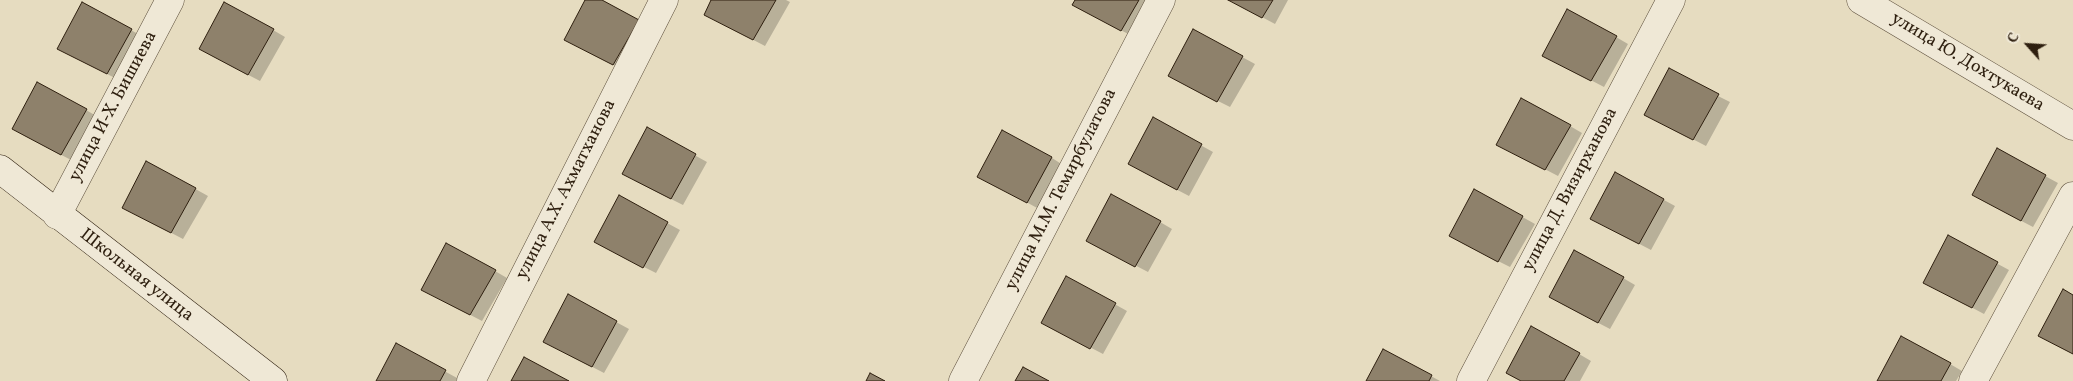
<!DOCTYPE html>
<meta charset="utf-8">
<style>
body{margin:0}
#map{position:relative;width:2073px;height:381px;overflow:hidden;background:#e6dcc0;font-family:Vollkorn,serif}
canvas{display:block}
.north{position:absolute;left:2003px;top:20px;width:50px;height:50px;-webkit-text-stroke:4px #efe8d6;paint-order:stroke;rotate:296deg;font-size:14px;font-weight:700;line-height:20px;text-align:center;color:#2e1f0f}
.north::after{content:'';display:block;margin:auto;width:18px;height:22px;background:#2e1f0f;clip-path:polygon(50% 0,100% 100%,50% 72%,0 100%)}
</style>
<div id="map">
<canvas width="2073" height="381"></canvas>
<div class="north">С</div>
</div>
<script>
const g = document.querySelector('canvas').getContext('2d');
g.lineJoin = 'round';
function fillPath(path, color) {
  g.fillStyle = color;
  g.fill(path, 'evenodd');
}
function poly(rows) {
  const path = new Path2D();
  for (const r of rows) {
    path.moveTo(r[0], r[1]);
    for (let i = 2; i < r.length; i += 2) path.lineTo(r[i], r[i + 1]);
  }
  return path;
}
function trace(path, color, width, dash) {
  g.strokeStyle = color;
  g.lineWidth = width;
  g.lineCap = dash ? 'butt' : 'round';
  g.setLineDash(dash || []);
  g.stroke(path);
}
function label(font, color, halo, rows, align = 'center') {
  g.font = font + ' Vollkorn,serif';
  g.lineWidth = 4.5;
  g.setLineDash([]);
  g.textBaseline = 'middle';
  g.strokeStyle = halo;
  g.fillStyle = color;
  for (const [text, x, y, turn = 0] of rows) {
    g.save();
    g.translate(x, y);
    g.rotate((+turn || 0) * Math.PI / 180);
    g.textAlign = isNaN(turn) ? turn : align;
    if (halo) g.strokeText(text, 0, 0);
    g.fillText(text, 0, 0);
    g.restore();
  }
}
fillPath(poly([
 [586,0,600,0,650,28,625,71,577,46],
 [713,0,786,0,790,2,765,46,717,21],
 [1076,0,1155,0,1134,37,1086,12],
 [1230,0,1288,0,1275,24],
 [131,30,143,37,119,80,71,56],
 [273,30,285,37,260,81,212,56],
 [1194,31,1255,64,1230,107,1182,83],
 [1616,37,1628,44,1604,87,1556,62],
 [1718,96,1730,102,1706,146,1658,121],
 [86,110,98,117,73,161,25,136],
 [1153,119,1213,152,1189,196,1141,171],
 [1570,126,1582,133,1558,176,1510,151],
 [647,129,707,162,683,205,635,181],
 [1997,150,2058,183,2033,227,1985,202],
 [1052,158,1063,165,1039,209,991,183],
 [147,162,208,196,183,239,135,214],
 [1474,190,1535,224,1510,267,1462,243],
 [619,197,680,230,656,273,608,249],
 [1664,200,1675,206,1651,250,1603,225],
 [1160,222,1172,229,1148,272,1100,247],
 [1948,237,2009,270,1984,314,1937,289],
 [495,271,507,278,482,321,434,296],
 [1066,277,1127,311,1103,354,1055,329],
 [1623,278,1635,285,1610,329,1562,304],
 [568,296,629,329,604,373,556,348],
 [397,345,457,378,456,381,378,381],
 [1383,350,1440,381,1367,381],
 [1579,354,1591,361,1580,381,1522,381],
 [1950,364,1962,371,1956,381,1879,381]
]), '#0003');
const building = poly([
 [585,0,602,0,639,20,613,65,564,40,585,0],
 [711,0,776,0,753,40,704,15,711,0],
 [1075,0,1139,0,1121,31,1072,5,1075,0],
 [1228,0,1273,0,1262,18,1228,0],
 [82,2,132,29,107,74,57,49,82,2],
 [224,2,274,29,248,75,199,49,224,2],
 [1567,9,1617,36,1591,81,1542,56,1567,9],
 [1193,29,1243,56,1217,102,1168,76,1193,29],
 [1669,68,1719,94,1693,140,1644,115,1669,68],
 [37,82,87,109,61,155,12,129,37,82],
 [1521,98,1571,125,1545,170,1496,145,1521,98],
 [1153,117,1202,144,1177,190,1128,164,1153,117],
 [647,127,696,154,671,199,622,174,647,127],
 [1002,130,1052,157,1027,203,977,177,1002,130],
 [1997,148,2046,175,2021,221,1972,195,1997,148],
 [146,161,196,188,171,233,122,208,146,161],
 [1615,172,1664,199,1639,244,1590,219,1615,172],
 [1474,189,1523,216,1498,262,1449,236,1474,189],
 [1111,194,1161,221,1135,267,1086,241,1111,194],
 [619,195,668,222,643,268,594,242,619,195],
 [1948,235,1998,262,1972,308,1923,283,1948,235],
 [446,243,496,270,470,315,421,290,446,243],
 [1574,250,1624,277,1598,323,1549,297,1574,250],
 [1066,276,1116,303,1090,349,1041,323,1066,276],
 [2063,289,2073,295,2073,354,2038,336,2063,289],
 [568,294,617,321,592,367,543,342,568,294],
 [1531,326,1580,353,1564,381,1521,381,1506,373,1531,326],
 [1901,336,1951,363,1941,381,1877,381,1901,336],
 [396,343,446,370,440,381,376,381,396,343],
 [1383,349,1432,375,1429,381,1366,381,1383,349],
 [524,357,569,381,511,381,524,357],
 [1023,367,1049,381,1015,381,1023,367],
 [870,373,885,381,866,381,870,373]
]);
fillPath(building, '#8e816b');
trace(building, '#2e1f0f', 1);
const minor = poly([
 [1861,0,2073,126],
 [57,215,170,0],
 [471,381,664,0],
 [963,381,1161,0],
 [1471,381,1671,0],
 [1973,381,2073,196]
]);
const secondary = poly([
 [0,169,273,381]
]);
trace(minor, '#5c4e3b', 29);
trace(secondary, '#2e1f0f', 29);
trace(minor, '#efe8d6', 28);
trace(secondary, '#efe8d6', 28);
label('18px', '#2e1f0f', '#efe8d6', [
 ["улица Ю. Дохтукаева",1967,63,31],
 ["улица И-Х. Бишиева",114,107,-62],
 ["улица А.Х. Ахматханова",567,190,-63],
 ["улица М.М. Темирбулатова",1062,190,-63],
 ["улица Д. Визирханова",1571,190,-62],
 ["Школьная улица",136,276,38]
]);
</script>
